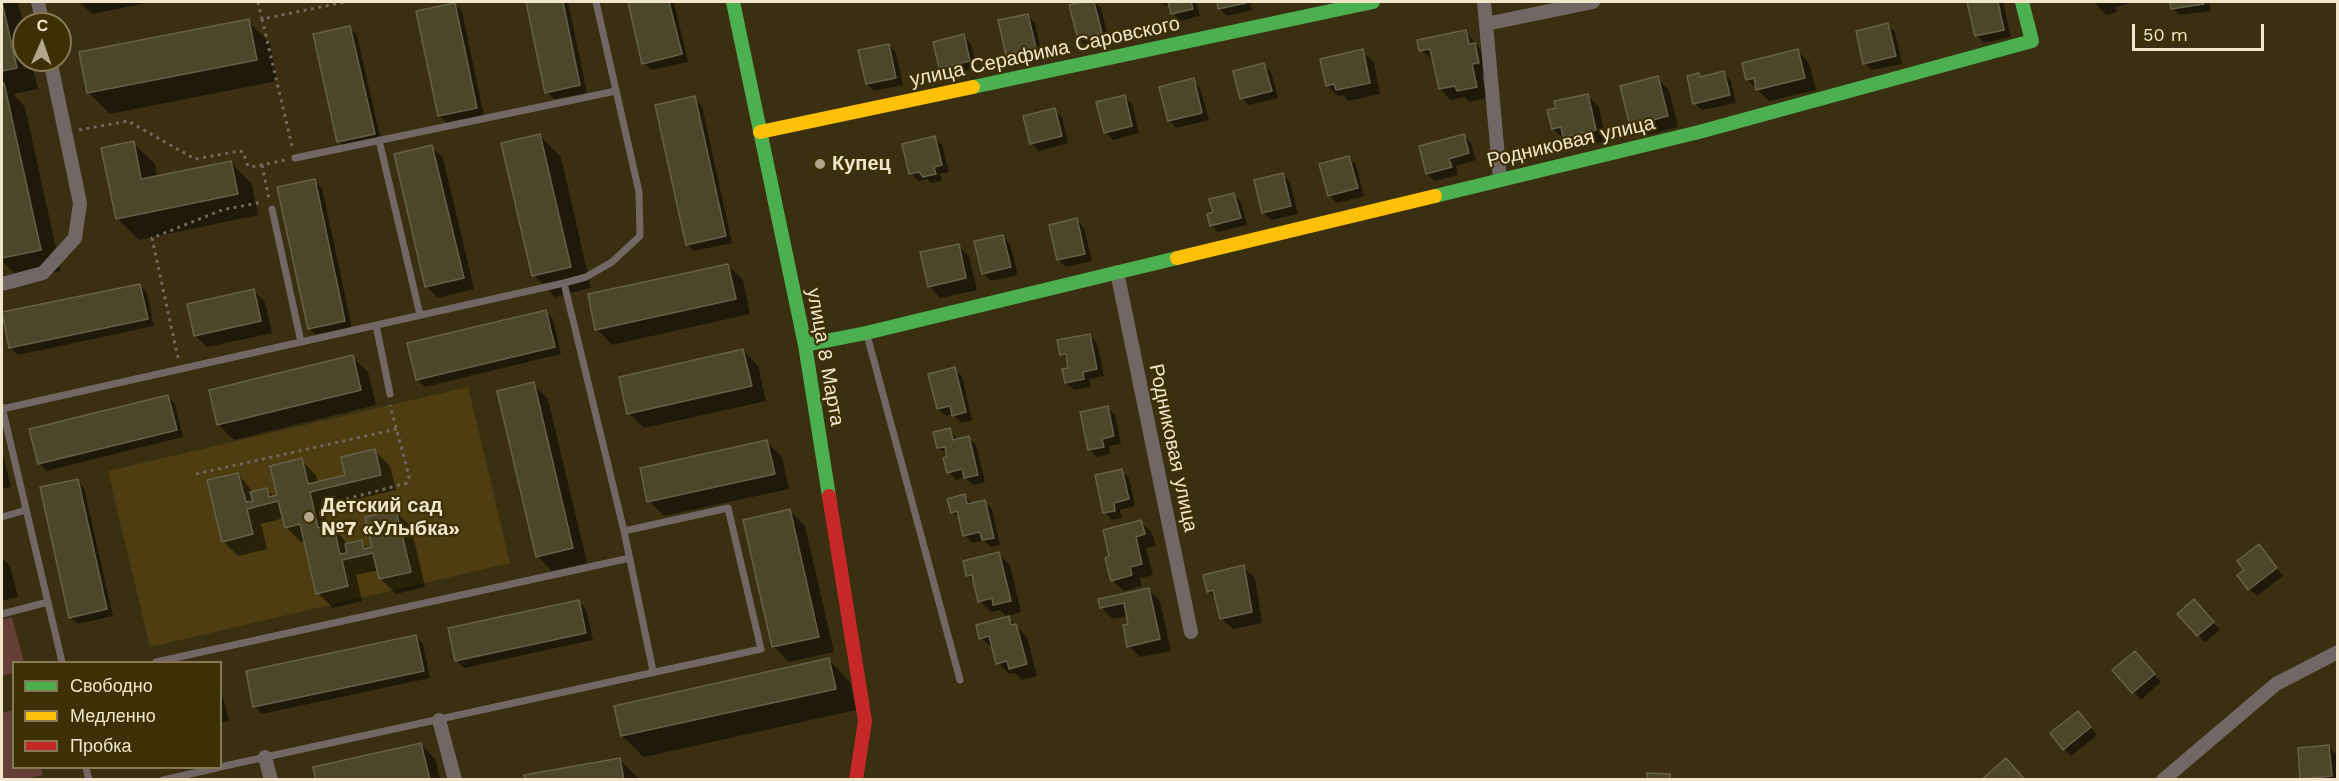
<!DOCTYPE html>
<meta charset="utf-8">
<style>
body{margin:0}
#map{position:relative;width:2339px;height:781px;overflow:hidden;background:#3a3011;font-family:"Work Sans",sans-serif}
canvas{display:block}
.frame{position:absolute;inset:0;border:3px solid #f1e6cc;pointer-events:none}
.legend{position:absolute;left:12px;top:661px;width:210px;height:108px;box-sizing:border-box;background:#3d2f06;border:2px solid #857855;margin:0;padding:8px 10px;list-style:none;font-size:18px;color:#f1e6cc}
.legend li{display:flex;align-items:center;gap:12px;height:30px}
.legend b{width:30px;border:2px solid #857855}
.north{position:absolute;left:12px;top:12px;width:60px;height:60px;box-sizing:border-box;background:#3d2f06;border:2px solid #857855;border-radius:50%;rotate:2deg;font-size:16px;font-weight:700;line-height:24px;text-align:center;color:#f1e6cc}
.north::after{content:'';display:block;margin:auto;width:21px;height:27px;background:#b1a68b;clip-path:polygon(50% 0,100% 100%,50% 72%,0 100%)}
.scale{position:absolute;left:2132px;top:24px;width:132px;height:27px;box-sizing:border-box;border:3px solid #f1e6cc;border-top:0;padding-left:8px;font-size:18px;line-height:21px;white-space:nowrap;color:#f1e6cc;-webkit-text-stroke:4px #3d2f06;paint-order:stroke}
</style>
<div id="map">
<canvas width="2339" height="781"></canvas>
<div class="frame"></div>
<ul class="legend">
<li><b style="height:8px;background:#4caf50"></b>Свободно</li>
<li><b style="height:8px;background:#ffc107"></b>Медленно</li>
<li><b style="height:8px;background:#c62828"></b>Пробка</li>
</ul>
<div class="north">С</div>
<div class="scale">50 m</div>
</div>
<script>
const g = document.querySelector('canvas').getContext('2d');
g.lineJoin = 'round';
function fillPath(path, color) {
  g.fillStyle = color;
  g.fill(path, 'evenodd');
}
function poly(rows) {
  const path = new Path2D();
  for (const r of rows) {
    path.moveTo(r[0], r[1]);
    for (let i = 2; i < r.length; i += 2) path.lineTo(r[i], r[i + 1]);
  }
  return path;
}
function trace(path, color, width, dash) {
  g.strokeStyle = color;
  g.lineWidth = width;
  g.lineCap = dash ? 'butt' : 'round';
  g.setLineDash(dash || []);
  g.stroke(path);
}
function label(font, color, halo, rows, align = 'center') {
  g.font = font + ' "Work Sans",sans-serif';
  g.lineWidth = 4.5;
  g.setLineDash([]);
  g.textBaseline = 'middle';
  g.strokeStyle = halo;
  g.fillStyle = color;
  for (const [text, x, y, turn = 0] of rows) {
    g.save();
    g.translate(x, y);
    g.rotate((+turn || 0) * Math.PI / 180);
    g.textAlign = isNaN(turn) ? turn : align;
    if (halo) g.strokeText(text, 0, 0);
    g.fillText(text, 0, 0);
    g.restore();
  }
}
fillPath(poly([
 [468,387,510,563,150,647,108,471]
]), '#4d3d10');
fillPath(poly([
 [12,617,24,662,14,662,13,673,2,676,2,620],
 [13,710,14,768,41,768,43,775,24,779,2,779,2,713]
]), '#643f35');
fillPath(poly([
 [2,2,18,2,24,28,24,60,31,60,38,89,13,94,25,107,61,271,21,280,2,261],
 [80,2,152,2,92,14],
 [527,2,568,2,587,93,554,99,547,92],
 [629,2,674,2,688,62,651,70,644,63],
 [1094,2,1101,8,1109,40,1087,46,1079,38,1071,6],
 [1161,2,1196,2,1200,16,1180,21,1173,13,1171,5,1165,6],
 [1218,2,1250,2,1252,10,1227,16,1220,9],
 [1969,2,2003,2,2011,37,1984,43,1976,35],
 [2094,2,2127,2,2128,4,2116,7,2117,12,2106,15],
 [2171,2,2209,2,2211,11,2180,15,2172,8],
 [455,4,462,12,484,116,447,123,440,116,418,12],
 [1028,15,1035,23,1042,56,1015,62,1007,54],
 [248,21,270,43,277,81,110,114,88,92],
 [1888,25,1895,32,1902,64,1872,70,1865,63],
 [350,28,357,35,381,141,346,149,339,141],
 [1465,31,1486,56,1490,74,1482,76,1487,98,1469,102,1465,97,1451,100,1440,89,1434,61,1421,50],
 [964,36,971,44,977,68,947,75,940,67],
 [889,45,896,53,903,85,874,91,867,84],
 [1362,51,1374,63,1380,94,1348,101,1343,95,1338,96,1327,85],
 [1798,51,1809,63,1816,90,1769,101,1747,79],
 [1264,65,1271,72,1278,98,1249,105,1242,98],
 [1724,73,1731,81,1736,103,1702,110,1694,103,1699,75,1702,78],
 [1657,78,1669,90,1678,127,1642,136,1631,125],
 [1193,80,1200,88,1209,120,1176,128,1169,120],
 [1587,95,1599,107,1606,141,1576,148,1553,129,1558,109],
 [1124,97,1132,104,1139,133,1113,140,1105,132],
 [694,98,702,106,732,243,694,251,687,244],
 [1054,110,1062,117,1068,143,1039,151,1031,143],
 [539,135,561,157,591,288,555,297,534,275],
 [1464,136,1471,143,1476,160,1456,166,1458,175,1435,181,1427,174],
 [935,138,942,145,949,172,940,174,942,181,931,183,927,179,918,181,911,173],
 [133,143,155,164,157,178,230,162,252,184,258,215,139,240,118,219,103,149],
 [432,147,443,158,474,289,438,298,426,286],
 [1349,158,1356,165,1364,196,1337,203,1329,196],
 [1283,175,1290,182,1298,214,1271,220,1263,212],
 [314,181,322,188,352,328,316,335,309,328],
 [1234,195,1241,202,1247,225,1218,232,1211,225,1214,213],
 [1077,220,1084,228,1092,261,1066,267,1058,260],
 [1003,236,1010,244,1018,275,991,281,983,273],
 [958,245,969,257,977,290,940,298,929,286],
 [727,265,743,280,750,314,612,345,597,329],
 [140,285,147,293,154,326,18,355,10,347],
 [254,291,265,302,272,333,207,347,195,335],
 [545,312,553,319,561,354,425,387,417,379],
 [1090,336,1097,343,1104,376,1089,379,1091,387,1074,390,1066,383,1070,369,1069,361,1061,354],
 [743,350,758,366,766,401,644,428,629,413],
 [352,357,368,372,376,405,234,440,219,425],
 [954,369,962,376,972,420,961,423,953,414,946,416,938,409],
 [533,384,548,399,587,563,552,571,537,556],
 [168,397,175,404,183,437,46,471,39,463],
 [1107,407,1115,415,1121,444,1109,446,1110,454,1097,457,1089,449],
 [949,429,958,441,968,438,976,445,985,482,973,485,965,477,956,480,949,472,948,454,938,448],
 [767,442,782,457,789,489,664,516,649,501],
 [2,450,11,487,2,489],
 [375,451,390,466,396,490,324,507,328,527,333,526,348,545,361,542,369,549,373,548,396,512,411,527,425,587,396,594,381,579,379,570,356,575,362,601,333,608,318,593,305,541,301,542,286,527,284,518,261,524,267,549,238,556,223,541,238,474,254,493,267,490,274,497,279,496,301,460,316,475,318,483,347,476],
 [1122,471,1129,478,1135,506,1120,510,1122,518,1112,520,1105,512],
 [77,481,84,488,113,616,78,624,70,617],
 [964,496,972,503,984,502,992,509,1000,545,991,547,984,540,972,543,965,535,960,519,952,512],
 [790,511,805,526,834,652,789,662,774,647],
 [1141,522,1152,533,1156,546,1146,548,1153,575,1140,578,1142,586,1124,591,1112,580],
 [999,554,1010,565,1021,612,1007,616,1027,637,1037,676,1022,680,1015,673,1009,674,998,663,994,649,981,638,1008,618,1000,610,991,612,980,601,975,583,968,575],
 [2266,554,2283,576,2257,596,2249,589],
 [2,558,10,566,18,597,2,601],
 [1243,567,1255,578,1262,623,1233,629,1221,618,1217,600,1208,591],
 [1148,589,1160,601,1171,651,1140,657,1129,646,1128,616,1113,619,1101,607],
 [578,601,586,609,593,640,464,668,456,660],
 [2201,609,2220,630,2205,642,2198,635],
 [416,637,423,644,430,678,262,714,255,707,248,672],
 [829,660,850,682,856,710,644,757,622,736],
 [2142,660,2161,682,2141,700,2115,670],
 [220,685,229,721,220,723],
 [2085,720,2097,735,2071,756,2064,749],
 [421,744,436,760,440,780,318,780],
 [2329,747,2336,754,2338,780,2303,780,2302,778],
 [620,760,640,780,526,780]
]), '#0007');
const building = poly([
 [2,2,17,68,2,71,2,2],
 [526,2,563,2,580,85,545,93,526,2],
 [628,2,669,2,682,54,642,64,628,2],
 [1083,2,1094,2,1102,33,1078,39,1069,5,1083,2],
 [1168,2,1191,2,1193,9,1171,14,1168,2],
 [1217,2,1246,2,1246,3,1218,9,1217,2],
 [1967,2,1998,2,2004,30,1975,36,1967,2],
 [2170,2,2204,2,2204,4,2171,9,2170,2],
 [455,3,477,108,438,116,416,11,455,3],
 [1028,14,1036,48,1006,55,998,20,1028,14],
 [249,19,257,60,87,93,79,52,249,19],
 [1888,23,1896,56,1863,64,1856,31,1888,23],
 [350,26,375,134,337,142,313,34,350,26],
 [1466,30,1469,44,1475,43,1479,63,1472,64,1477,87,1457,91,1455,86,1439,89,1430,49,1419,51,1417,40,1466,30],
 [964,34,970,61,939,68,933,42,964,34],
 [889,44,896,78,866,84,858,50,889,44],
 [1363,49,1370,83,1336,90,1334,84,1326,86,1320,59,1363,49],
 [1798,49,1805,78,1756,90,1754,78,1746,80,1742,63,1798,49],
 [1264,63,1272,91,1240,99,1233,71,1264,63],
 [1724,71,1730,95,1693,104,1687,76,1699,73,1700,77,1724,71],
 [1658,76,1668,116,1630,126,1620,86,1658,76],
 [1194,78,1202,113,1168,121,1159,87,1194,78],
 [4,83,41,250,2,258,2,84,4,83],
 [1588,94,1596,130,1563,137,1561,127,1552,129,1547,110,1556,108,1554,101,1588,94],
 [1125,95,1132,126,1104,133,1096,102,1125,95],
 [695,96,726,236,686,245,655,105,695,96],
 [1055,108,1062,136,1030,144,1023,116,1055,108],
 [540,134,571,267,532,276,501,143,540,134],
 [1464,134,1469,153,1449,159,1452,167,1426,174,1419,146,1464,134],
 [935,136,942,165,934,167,936,174,923,177,919,172,909,174,902,144,935,136],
 [134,141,141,179,231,161,238,194,116,219,101,148,134,141],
 [432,145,464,278,425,287,394,154,432,145],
 [1349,156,1358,188,1328,196,1319,164,1349,156],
 [1283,173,1291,206,1262,213,1254,180,1283,173],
 [315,179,345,321,308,329,277,187,315,179],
 [1234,193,1241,218,1210,226,1207,214,1213,212,1209,199,1234,193],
 [1077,218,1085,254,1057,260,1049,225,1077,218],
 [1003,235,1011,267,982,274,974,241,1003,235],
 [959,244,966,278,928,287,920,252,959,244],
 [728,264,736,299,595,330,588,294,728,264],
 [140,284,148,319,9,348,2,312,140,284],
 [254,289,261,321,194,336,187,304,254,289],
 [546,310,555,347,416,380,407,343,546,310],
 [1090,334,1097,369,1083,372,1084,379,1065,383,1062,369,1068,368,1066,354,1060,355,1057,340,1090,334],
 [743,349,752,386,627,414,619,377,743,349],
 [353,355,361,390,217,425,209,390,353,355],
 [955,367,966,412,952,416,950,406,937,409,928,374,955,367],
 [534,382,573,548,536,557,497,391,534,382],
 [168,395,177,430,38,464,29,429,168,395],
 [1108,406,1114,436,1102,439,1104,447,1088,450,1080,412,1108,406],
 [950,428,953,440,969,436,978,475,964,478,962,469,947,473,943,458,947,457,945,447,937,448,933,432,950,428],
 [767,440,775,474,647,502,640,468,767,440],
 [375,449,381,475,310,492,318,528,333,524,340,554,347,553,345,544,362,540,364,549,372,547,365,517,396,510,411,572,379,579,373,553,342,560,348,586,316,594,300,524,285,528,278,501,247,509,253,534,222,542,207,480,238,473,246,502,253,501,250,492,267,488,269,497,277,495,270,466,302,458,308,484,345,475,341,457,375,449],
 [1122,469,1129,499,1114,503,1115,511,1103,513,1095,475,1122,469],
 [78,479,107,609,69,618,40,487,78,479],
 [965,494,967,504,985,500,994,538,982,540,980,532,963,536,957,511,951,513,947,499,965,494],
 [790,509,819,637,772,647,743,520,790,509],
 [1141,520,1145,534,1136,537,1142,564,1130,567,1132,575,1111,581,1105,558,1109,556,1103,530,1141,520],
 [2259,544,2277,568,2248,590,2237,575,2244,570,2237,561,2259,544],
 [999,552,1011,601,993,605,992,598,978,602,972,575,966,576,963,561,999,552],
 [1244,565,1252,612,1220,619,1213,590,1207,592,1203,575,1244,565],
 [1149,588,1160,639,1127,647,1123,625,1128,624,1124,603,1100,608,1098,599,1149,588],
 [2194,599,2214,622,2197,636,2177,614,2194,599],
 [579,600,586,633,455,661,448,628,579,600],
 [1009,616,1011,625,1016,624,1027,664,1009,669,1007,661,996,664,989,636,979,639,976,625,1009,616],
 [416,635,424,671,253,707,246,671,416,635],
 [2135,651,2155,674,2132,693,2112,670,2135,651],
 [829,658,836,689,621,736,614,706,829,658],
 [2078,711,2091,727,2063,750,2050,733,2078,711],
 [421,743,430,780,316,780,313,767,421,743],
 [2329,745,2332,776,2300,779,2298,748,2329,745],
 [620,758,624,780,525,780,524,775,620,758],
 [2006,758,2025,780,1981,780,2006,758],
 [1647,773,1670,774,1670,780,1647,780,1647,773]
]);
fillPath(building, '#4c462a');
trace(building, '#656149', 1.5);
trace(poly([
 [258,2,262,19,345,2],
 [262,19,292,146],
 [79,130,128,121,195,159,240,151,243,152,248,166,252,167,286,160],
 [262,165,269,199],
 [178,358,152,238,222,210,262,202],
 [196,474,397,429],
 [339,501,407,483,409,476,390,405]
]), '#70685e', 3, [3, 4.5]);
trace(poly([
 [379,140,420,315],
 [295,158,616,91],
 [272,209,301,342],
 [564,283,624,531,653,671],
 [376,325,390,394],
 [867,335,960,680],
 [2,407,62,662],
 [2,409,564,283,586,277,612,262,640,236,639,192,596,2],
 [2,517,26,510],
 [2,614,48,602],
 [156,662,630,558],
 [220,767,761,649,728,508,624,531],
 [86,768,89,780],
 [163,780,217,768]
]), '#716765', 7);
trace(poly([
 [38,2,43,24],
 [1484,2,1500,179],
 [1486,24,1593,2],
 [1117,272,1191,632],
 [2,284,43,273,75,238,80,203,50,60],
 [439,720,455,780],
 [265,757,271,780],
 [2163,780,2276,684,2338,652]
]), '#716765', 14);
trace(poly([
 [733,2,805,345,829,496],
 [973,87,1373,2],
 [1435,196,1699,132,2032,41,2022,2],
 [805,345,866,333,1177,258]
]), '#4caf50', 14);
trace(poly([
 [760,132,973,87],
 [1177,258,1435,196]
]), '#ffc107', 14);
trace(poly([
 [829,496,865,721,856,780]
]), '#c62828', 14);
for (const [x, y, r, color] of [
 [820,164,6,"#b1a68b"],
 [309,517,6,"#b1a68b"]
]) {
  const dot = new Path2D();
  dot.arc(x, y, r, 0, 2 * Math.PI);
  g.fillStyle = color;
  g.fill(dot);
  trace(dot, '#3d2f06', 2);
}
label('20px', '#f1e6cc', '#3d2f06', [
 ["улица Серафима Саровского",1045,52,-12],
 ["Родниковая улица",1571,142,-13],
 ["улица 8 Марта",825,357,80],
 ["Родниковая улица",1173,448,78]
]);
label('bold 20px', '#f1e6cc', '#3d2f06', [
 ["Купец",832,164],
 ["Детский сад",321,506],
 ["№7 «Улыбка»",321,529]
], 'left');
</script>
